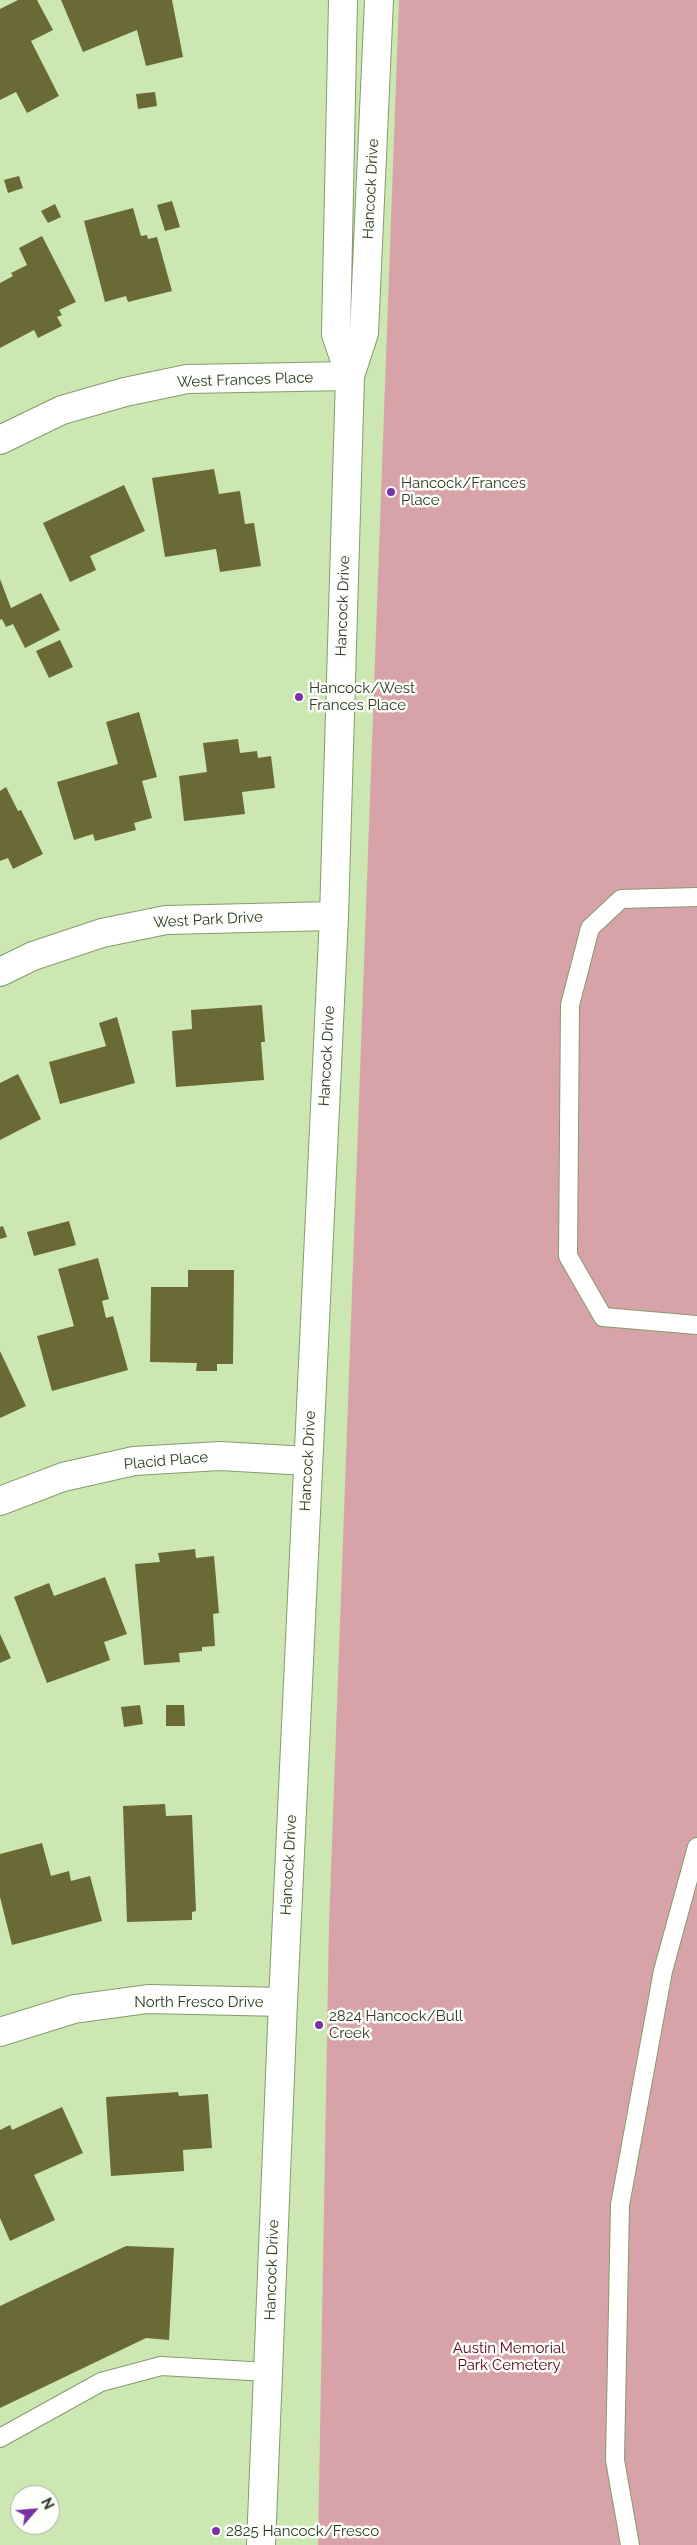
<!DOCTYPE html>
<style>
body{margin:0}
#map{position:relative;width:697px;height:2545px;overflow:hidden;background:#cde7b3;font-family:Raleway,sans-serif}
canvas{display:block}
.north{position:absolute;left:10px;top:2485px;width:50px;height:50px;box-sizing:border-box;background:#fcfef9;border:1px solid #aaafa4;border-radius:50%;rotate:63deg;font-size:14px;font-weight:700;line-height:20px;text-align:center;color:#2f3925}
.north::after{content:'';display:block;margin:auto;width:18px;height:22px;background:#7932a5;clip-path:polygon(50% 0,100% 100%,50% 72%,0 100%)}
</style>
<div id="map">
<canvas width="697" height="2545"></canvas>
<div class="north">N</div>
</div>
<script>
const g = document.querySelector('canvas').getContext('2d');
g.lineJoin = 'round';
function fillPath(path, color) {
  g.fillStyle = color;
  g.fill(path, 'evenodd');
}
function poly(rows) {
  const path = new Path2D();
  for (const r of rows) {
    path.moveTo(r[0], r[1]);
    for (let i = 2; i < r.length; i += 2) path.lineTo(r[i], r[i + 1]);
  }
  return path;
}
function trace(path, color, width, dash) {
  g.strokeStyle = color;
  g.lineWidth = width;
  g.lineCap = dash ? 'butt' : 'round';
  g.setLineDash(dash || []);
  g.stroke(path);
}
function label(font, color, halo, rows, align = 'center') {
  g.font = font + ' Raleway,sans-serif';
  g.lineWidth = 5;
  g.setLineDash([]);
  g.textBaseline = 'middle';
  g.strokeStyle = halo;
  g.fillStyle = color;
  for (const [text, x, y, turn = 0] of rows) {
    g.save();
    g.translate(x, y);
    g.rotate((+turn || 0) * Math.PI / 180);
    g.textAlign = isNaN(turn) ? turn : align;
    if (halo) g.strokeText(text, 0, 0);
    g.fillText(text, 0, 0);
    g.restore();
  }
}
fillPath(poly([
 [399,0,697,0,697,2545,318,2545,329,1925]
]), '#d8a2a9');
fillPath(poly([
 [18,0,37,0,53,30,31,41,59,96,27,113,16,92,0,100,0,9],
 [61,0,172,0,183,57,146,66,137,30,83,52],
 [155,92,157,106,138,109,136,94],
 [19,176,23,188,8,193,4,180],
 [172,201,180,227,165,231,157,205],
 [55,204,61,217,48,223,41,211],
 [133,208,141,236,147,235,148,239,157,237,172,291,128,302,126,296,105,302,84,221],
 [42,236,76,302,59,310,62,315,57,317,62,326,38,338,34,330,0,348,0,283,13,276,11,273,27,265,19,248],
 [214,469,219,494,240,491,245,524,254,523,261,566,220,572,216,549,165,557,152,478],
 [124,485,145,531,90,556,96,570,70,582,43,523],
 [0,579,11,608,41,593,60,630,25,648,13,624,6,627,2,619,0,620],
 [60,640,73,667,49,678,36,651],
 [139,712,157,777,142,781,152,818,134,823,136,830,95,841,93,834,74,840,57,782,118,764,106,722],
 [238,739,240,753,257,751,258,758,271,756,275,788,242,792,245,814,184,821,179,776,207,772,203,743],
 [6,787,18,811,21,810,43,854,13,869,8,858,0,861,0,791],
 [262,1005,265,1042,261,1042,264,1080,176,1087,172,1031,192,1029,191,1010],
 [117,1017,135,1083,60,1104,49,1062,106,1046,99,1023],
 [18,1074,41,1119,0,1140,0,1083],
 [69,1221,76,1245,34,1256,27,1232],
 [3,1226,7,1237,0,1239,0,1227],
 [98,1258,109,1299,102,1301,106,1318,113,1316,128,1370,52,1391,37,1336,74,1326,58,1269],
 [188,1270,234,1270,233,1364,217,1364,217,1371,196,1371,197,1363,150,1362,151,1287,188,1287],
 [0,1351,26,1406,0,1418],
 [195,1549,196,1558,214,1556,219,1613,213,1614,215,1646,202,1647,202,1651,179,1653,180,1662,144,1665,135,1564,160,1562,158,1553],
 [105,1577,127,1634,104,1642,110,1660,47,1683,14,1597,49,1583,54,1596],
 [0,1634,11,1658,0,1663],
 [140,1705,143,1724,124,1727,121,1707],
 [166,1705,184,1705,185,1726,166,1726],
 [165,1804,166,1816,192,1815,196,1911,192,1912,192,1920,127,1922,123,1806],
 [42,1843,51,1876,69,1871,71,1881,90,1876,102,1921,12,1945,0,1897,0,1854],
 [178,2092,179,2096,208,2094,212,2148,183,2150,184,2171,111,2176,106,2097],
 [62,2107,83,2153,34,2175,55,2220,10,2241,0,2218,0,2130,10,2125,12,2130],
 [126,2246,174,2248,169,2340,146,2338,0,2408,0,2306]
]), '#696a35');
const service = poly([
 [697,897,621,899,590,928,570,1005,568,1256,603,1317,697,1325],
 [0,2438,101,2382,161,2366,268,2372],
 [630,2545,615,2460,620,2205,663,1971,697,1847]
]);
const minor = poly([
 [0,440,62,410,125,392,187,379,350,376],
 [0,972,33,956,102,933,166,920,334,916],
 [0,1501,63,1477,134,1461,220,1456,308,1461],
 [0,2032,74,2009,148,1999,283,2002]
]);
const tertiary = poly([
 [343,0,336,334,350,376],
 [261,2545,283,2002,334,916,350,376,364,333,379,0]
]);
trace(service, '#849c6b', 20);
trace(minor, '#849c6b', 30);
trace(tertiary, '#849c6b', 30);
trace(service, '#fff', 18);
trace(minor, '#fff', 28);
trace(tertiary, '#fff', 28);
for (const [x, y, r, color] of [
 [391,492,5,"#7932a5"],
 [299,697,5,"#7932a5"],
 [319,2025,5,"#7932a5"],
 [216,2531,5,"#7932a5"]
]) {
  const dot = new Path2D();
  dot.arc(x, y, r, 0, 2 * Math.PI);
  g.fillStyle = color;
  g.fill(dot);
  trace(dot, '#fcfef9', 2);
}
label('15px', '#2f3925', '#fcfef9', [
 ["Hancock Drive",371,189,-87],
 ["West Frances Place",245,380,-2],
 ["Hancock Drive",343,606,-88],
 ["West Park Drive",208,920,-3],
 ["Hancock Drive",327,1056,-87],
 ["Placid Place",166,1461,-5],
 ["Hancock Drive",308,1461,-87],
 ["Hancock Drive",289,1865,-87],
 ["North Fresco Drive",199,2002],
 ["Hancock Drive",272,2270,-88]
]);
label('15px', '#2f3925', '#fcfef9', [
 ["Hancock/Frances",401,483],
 ["Place",401,500],
 ["Hancock/West",309,688],
 ["Frances Place",309,705],
 ["2824 Hancock/Bull",329,2016],
 ["Creek",329,2033],
 ["2825 Hancock/Fresco",226,2531]
], 'left');
label('15px', '#5d0021', '#fcfef9', [
 ["Austin Memorial",509,2348],
 ["Park Cemetery",509,2365]
]);
</script>
